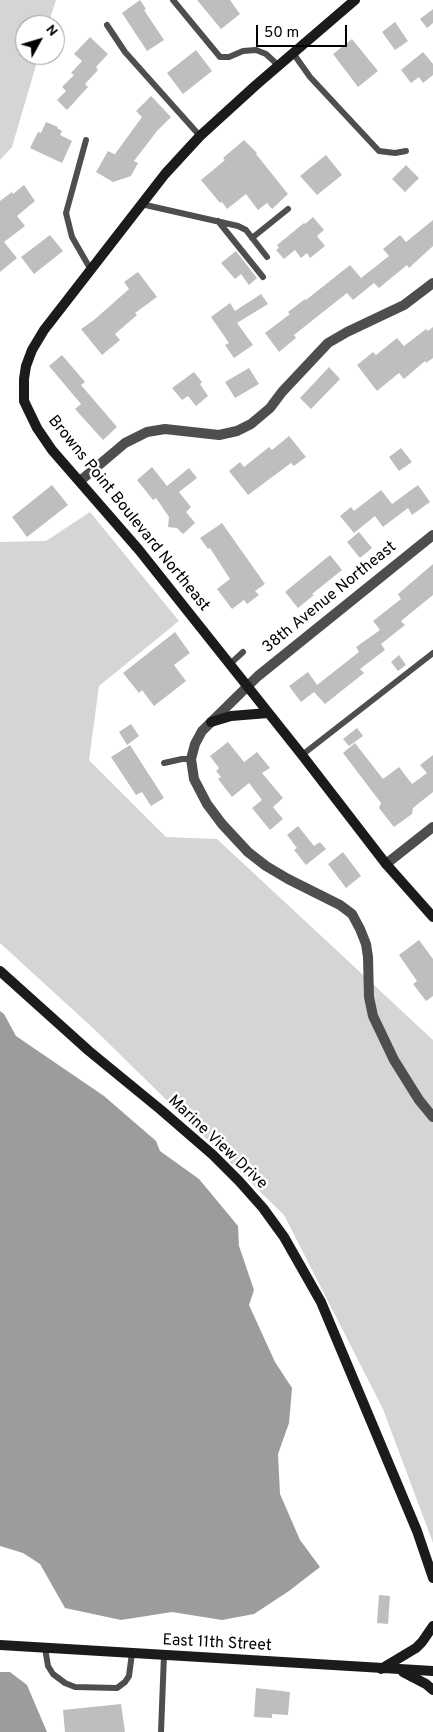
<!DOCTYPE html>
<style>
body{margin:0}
#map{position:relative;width:433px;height:1732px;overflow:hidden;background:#fff;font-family:Overpass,sans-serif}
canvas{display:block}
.north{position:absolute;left:15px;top:15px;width:50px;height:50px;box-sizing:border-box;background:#fff;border:1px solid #999;border-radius:50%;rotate:51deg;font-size:14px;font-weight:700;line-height:20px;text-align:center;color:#000}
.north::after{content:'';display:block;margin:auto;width:18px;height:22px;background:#000;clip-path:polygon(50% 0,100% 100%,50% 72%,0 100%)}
.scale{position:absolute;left:256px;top:25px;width:91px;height:22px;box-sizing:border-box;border:2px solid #000;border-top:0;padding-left:6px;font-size:15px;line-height:18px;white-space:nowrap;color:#000;-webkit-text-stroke:4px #fff;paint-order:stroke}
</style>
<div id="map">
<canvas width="433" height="1732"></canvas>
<div class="north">N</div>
<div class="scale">50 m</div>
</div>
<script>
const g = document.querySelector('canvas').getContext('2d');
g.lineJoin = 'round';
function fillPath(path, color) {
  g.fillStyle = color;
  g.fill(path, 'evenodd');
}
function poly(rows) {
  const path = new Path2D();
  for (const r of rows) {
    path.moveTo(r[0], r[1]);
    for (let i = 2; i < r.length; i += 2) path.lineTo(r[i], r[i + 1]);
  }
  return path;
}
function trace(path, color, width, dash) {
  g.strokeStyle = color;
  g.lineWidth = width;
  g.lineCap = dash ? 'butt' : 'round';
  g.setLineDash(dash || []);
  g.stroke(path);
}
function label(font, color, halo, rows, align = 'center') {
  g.font = font + ' Overpass,sans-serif';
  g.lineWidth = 5;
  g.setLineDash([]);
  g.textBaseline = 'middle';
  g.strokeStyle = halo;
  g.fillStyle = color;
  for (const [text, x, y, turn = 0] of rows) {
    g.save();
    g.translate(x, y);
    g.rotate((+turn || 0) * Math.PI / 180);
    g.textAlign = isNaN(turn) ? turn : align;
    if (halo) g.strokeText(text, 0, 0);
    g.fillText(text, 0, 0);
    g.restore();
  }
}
fillPath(poly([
 [0,0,56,0,48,25,25,25,25,55,39,55,12,147,0,160],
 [90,512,179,621,99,686,89,760,166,837,217,839,433,1040,433,1543,383,1409,284,1215,94,1029,0,943,0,542,46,541]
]), '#d5d5d5');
fillPath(poly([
 [0,1011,4,1014,16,1036,104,1096,156,1141,160,1151,199,1179,238,1226,239,1246,254,1290,249,1305,275,1362,292,1388,289,1423,278,1454,280,1494,300,1540,320,1567,289,1591,254,1614,222,1620,172,1612,121,1620,65,1608,40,1564,23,1553,0,1546],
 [0,1672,10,1672,27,1685,47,1732,0,1732]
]), '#9c9c9c');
fillPath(poly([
 [140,0,146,9,144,10,164,40,147,51,122,13],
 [197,0,230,0,240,14,221,29],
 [433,9,433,23,427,28,420,19],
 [395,22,408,41,395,50,382,32],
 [90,37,108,54,96,67,98,70,85,84,88,87,67,110,57,100,66,91,62,87,74,75,71,73,82,61,74,54],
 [352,39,378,71,358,87,333,54],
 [196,50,212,71,183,94,167,73],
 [423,52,433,64,433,75,423,83,419,77,411,83,401,70],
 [151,96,171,117,157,131,134,161,138,163,131,176,113,182,96,172,108,151,116,155,115,154,142,117,136,111],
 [46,122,58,127,57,128,62,131,60,135,72,141,62,163,30,148,38,132,41,133],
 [244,140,257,153,256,154,288,194,272,209,267,203,258,210,246,194,227,209,222,202,220,203,201,180,225,160,223,158],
 [326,155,342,175,317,195,300,176],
 [406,165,419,178,405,192,392,179],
 [24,185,35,201,17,216,25,226,4,242,17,258,0,272,0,201,12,192,13,194],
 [313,217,324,230,317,236,325,246,310,258,307,253,301,258,295,250,284,259,276,250,279,248,277,245,304,223,305,224],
 [433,220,433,246,409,268,407,265,379,288,374,283,353,300,347,293,294,335,296,338,279,352,265,333,290,314,288,312,305,299,306,300,350,265,361,278,389,256,383,249,400,235,406,242],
 [50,235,63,251,34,274,21,257],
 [236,251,257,278,249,285,241,274,235,279,221,263],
 [138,272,157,297,135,313,137,315,115,334,120,340,102,355,81,329,94,320,129,289,124,282],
 [261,294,268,304,237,323,253,345,234,358,225,345,229,343,211,317,230,303,235,311],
 [433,327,433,358,426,363,425,361,404,379,399,373,377,391,357,365,373,352,376,355,397,338,404,346,426,329,428,331],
 [62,355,85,382,81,385,117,427,103,440,75,409,81,404,49,366],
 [329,367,340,379,311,409,300,398],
 [249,368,259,384,235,398,225,382],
 [194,372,202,382,200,384,208,396,196,406,188,396,182,400,172,388],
 [289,436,306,457,294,466,291,463,248,495,229,471,240,462,244,467,269,447,272,450],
 [401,448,412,462,399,471,389,457],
 [152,467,167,486,189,468,197,478,179,492,191,507,186,512,195,523,183,534,177,528,168,527,169,517,156,498,153,500,137,480],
 [52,485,68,505,27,537,12,517],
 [418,485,430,502,412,515,408,508,383,527,375,516,354,533,340,516,351,507,354,511,381,490,392,504],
 [222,523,265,584,255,591,259,595,247,604,244,600,232,609,217,589,230,579,210,548,208,549,200,538],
 [359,532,372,548,360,558,347,542],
 [330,555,342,570,312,594,314,595,298,608,285,592],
 [433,564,433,595,401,621,405,625,381,644,385,650,360,669,364,673,325,704,314,692,301,702,289,686,308,672,317,685,359,652,356,647,380,630,373,621,401,599,398,594],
 [175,632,190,653,174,665,186,681,154,706,142,690,139,693,123,673],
 [399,655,406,665,398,671,391,662],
 [131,724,139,736,127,745,119,732],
 [357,728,363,736,349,746,343,739],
 [228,742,244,762,257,752,270,768,262,773,283,798,273,807,283,819,270,830,252,808,262,800,249,783,232,797,218,779,221,777,216,771,219,768,210,756],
 [355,743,383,779,399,767,412,784,427,773,420,765,433,755,433,792,413,808,412,814,394,827,379,808,381,803,343,753],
 [130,745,164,798,151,806,142,792,136,795,111,757],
 [298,826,314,846,320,842,326,849,306,865,294,850,297,848,287,835],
 [343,852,361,876,346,888,328,864],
 [419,940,433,959,433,996,426,1001,413,984,417,981,399,955],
 [379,1595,390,1596,388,1624,377,1623],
 [256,1688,290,1692,288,1715,272,1714,272,1718,254,1717],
 [121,1704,125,1732,65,1732,63,1710]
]), '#bebebe');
trace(poly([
 [173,0,220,57,229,57,243,51,256,50,266,54,279,66],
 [107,25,125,52,200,136],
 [293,53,310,77,379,151,395,153,406,151],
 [86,140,66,213,72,237,91,270],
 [141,204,238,226,246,230,267,257],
 [218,221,263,277],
 [252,238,288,209],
 [229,665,243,652],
 [302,755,433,653],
 [164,763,182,759,191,759],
 [45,1648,48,1666,53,1674,65,1683,75,1687,117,1688,125,1682,129,1676,132,1653],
 [161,1732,164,1655]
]), '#4e4e4e', 6);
trace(poly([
 [80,481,125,443,147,432,165,429,219,435,237,431,251,424,270,408,282,392,328,343,347,332,404,305,433,283],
 [433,535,258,676,202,731,195,744,191,759,194,779,207,804,222,824,248,852,266,866,288,879,340,905,352,914,360,929,366,944,368,957,369,997,373,1016,394,1060,419,1100,433,1117],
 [386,864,433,827]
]), '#4e4e4e', 10);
trace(poly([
 [355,0,256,85,200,136,165,174,44,330,32,350,26,366,24,379,24,401,37,428,52,450,139,550,302,755,386,864,433,917],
 [211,722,231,716,268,713],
 [0,971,89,1051,161,1110,213,1155,239,1181,263,1208,284,1237,321,1302,417,1531,433,1578],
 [0,1645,433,1671],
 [381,1669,416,1648,422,1642,433,1626],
 [403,1672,426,1684,433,1690]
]), '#1b1b1b', 10);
label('16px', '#000', '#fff', [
 ["Browns Point Boulevard Northeast",128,514,51],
 ["38th Avenue Northeast",330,598,-39],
 ["Marine View Drive",217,1143,43],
 ["East 11th Street",217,1644,3]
]);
</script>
